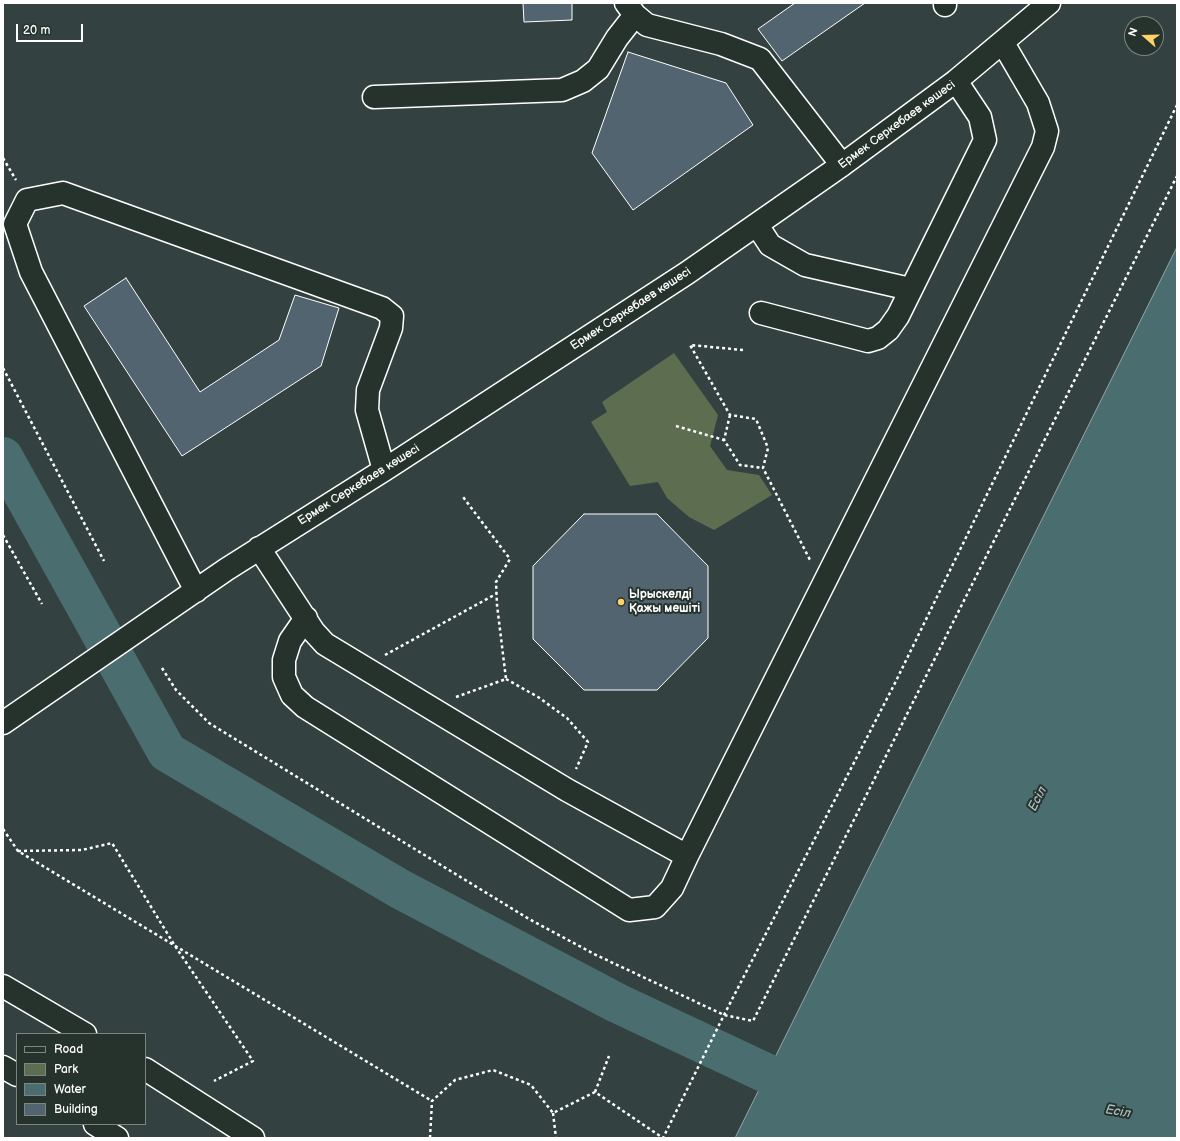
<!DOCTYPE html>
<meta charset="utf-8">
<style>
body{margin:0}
#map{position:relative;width:1180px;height:1141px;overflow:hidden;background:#334241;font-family:"Balsamiq Sans",sans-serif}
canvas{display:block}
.frame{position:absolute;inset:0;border:4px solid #fff;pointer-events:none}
.legend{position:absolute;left:16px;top:1033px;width:130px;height:92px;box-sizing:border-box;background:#26332d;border:1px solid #7d8581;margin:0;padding:5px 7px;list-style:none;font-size:12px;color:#fff}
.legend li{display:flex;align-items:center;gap:8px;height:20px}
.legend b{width:20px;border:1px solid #7d8581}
.north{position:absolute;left:1124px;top:16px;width:40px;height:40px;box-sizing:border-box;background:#26332d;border:1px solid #7d8581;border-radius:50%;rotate:290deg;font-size:11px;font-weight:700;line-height:16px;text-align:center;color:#fff}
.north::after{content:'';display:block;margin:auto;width:14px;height:18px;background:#ffd166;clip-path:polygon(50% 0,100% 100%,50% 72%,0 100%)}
.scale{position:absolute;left:16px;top:24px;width:67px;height:18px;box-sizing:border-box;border:2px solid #fff;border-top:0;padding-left:5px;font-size:12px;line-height:14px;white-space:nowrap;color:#fff;-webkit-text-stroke:3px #26332d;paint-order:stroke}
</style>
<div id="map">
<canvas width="1180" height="1141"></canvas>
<div class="frame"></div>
<ul class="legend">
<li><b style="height:5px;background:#26332d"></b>Road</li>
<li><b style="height:11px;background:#5d6e50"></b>Park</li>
<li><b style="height:11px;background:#4a6d70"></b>Water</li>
<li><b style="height:11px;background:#526470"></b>Building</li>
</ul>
<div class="north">N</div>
<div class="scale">20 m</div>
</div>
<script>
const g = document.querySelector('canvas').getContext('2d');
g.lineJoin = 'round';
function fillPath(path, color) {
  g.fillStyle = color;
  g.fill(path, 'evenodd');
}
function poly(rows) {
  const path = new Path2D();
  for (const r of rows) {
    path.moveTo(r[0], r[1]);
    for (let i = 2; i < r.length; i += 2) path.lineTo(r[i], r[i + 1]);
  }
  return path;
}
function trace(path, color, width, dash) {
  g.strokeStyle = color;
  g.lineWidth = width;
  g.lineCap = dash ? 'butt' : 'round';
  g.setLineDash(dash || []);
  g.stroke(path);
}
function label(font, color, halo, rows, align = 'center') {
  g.font = font + ' "Balsamiq Sans",sans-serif';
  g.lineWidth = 4;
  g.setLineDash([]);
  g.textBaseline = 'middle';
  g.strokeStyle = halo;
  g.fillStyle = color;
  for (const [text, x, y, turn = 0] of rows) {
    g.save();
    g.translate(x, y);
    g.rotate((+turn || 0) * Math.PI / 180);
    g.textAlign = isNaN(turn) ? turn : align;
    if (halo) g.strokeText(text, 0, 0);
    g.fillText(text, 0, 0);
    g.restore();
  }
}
fillPath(poly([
 [674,353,718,415,710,446,727,470,759,475,772,495,714,530,689,517,667,498,658,482,630,486,591,422,607,412,602,402]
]), '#5d6e50');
const water = poly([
 [1177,247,1177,1138,735,1138,1177,247]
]);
fillPath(water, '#4a6d70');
trace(water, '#92a7a9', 1);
trace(poly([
 [3,457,167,752,400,889,617,1003,817,1097]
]), '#4a6d70', 40);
const building = poly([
 [523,3,572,3,572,20,524,22,523,3],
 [795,3,865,3,782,61,758,29,795,3],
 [628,52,726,83,753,125,633,210,592,153,628,52],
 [126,278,200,392,279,340,295,295,339,308,321,366,182,456,84,306,126,278],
 [584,514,657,514,708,566,708,638,657,690,584,690,533,639,533,566,584,514]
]);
fillPath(building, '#526470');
trace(building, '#fff', 1);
const minor = poly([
 [626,3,635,15,647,25,721,44,760,59,842,165],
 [945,5,945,3],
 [374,97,562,90,583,81,598,69,617,38,635,15],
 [757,225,770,245,805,265,910,289],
 [761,313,868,341,878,338,888,330,898,316,985,140,980,117,956,81],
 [259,548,314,632,325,644,567,790,687,856,1043,147,1047,131,1038,103,1003,43],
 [196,591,31,272,15,224,27,200,63,193,382,308,392,316,391,328,368,390,367,410,384,470],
 [306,618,290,641,284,660,284,677,292,695,305,707,629,910,655,907,672,888,687,856],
 [3,723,227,569,384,470,687,273,842,165,956,81,1049,3],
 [3,986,85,1034],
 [145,1069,253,1138]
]);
const major = poly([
 [3,1067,17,1075],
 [95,1124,117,1138]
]);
trace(minor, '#fff', 25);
trace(major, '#fff', 25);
trace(poly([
 [3,158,16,180],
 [743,350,690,345,730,415,756,419,768,448,763,468,810,560],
 [3,368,104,561],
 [730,415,724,440,740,465,763,468],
 [676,426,724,440],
 [3,535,42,604],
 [385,655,496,594],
 [162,668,176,690,209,723,529,919,596,955,724,1015,753,1021,1177,176],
 [506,679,538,697,567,718,588,742,576,769],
 [456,697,506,679,497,605,496,582,510,559,463,497],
 [3,829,18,851,432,1101],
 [18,851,82,850,112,843,175,946,253,1061,214,1081],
 [595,1092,609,1056],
 [553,1113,556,1138],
 [430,1138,432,1101,455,1080,493,1070,531,1085,553,1113,595,1092,663,1138,724,1015,895,683,1177,105]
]), '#fff', 2.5, [3, 3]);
trace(minor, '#26332d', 22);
trace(major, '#26332d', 22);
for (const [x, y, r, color] of [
 [621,602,4,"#ffd166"]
]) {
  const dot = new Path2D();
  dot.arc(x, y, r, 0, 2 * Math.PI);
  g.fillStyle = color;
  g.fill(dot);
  trace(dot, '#26332d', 1.5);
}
label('12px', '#fff', '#26332d', [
 ["Ермек Серкебаев көшесі",897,125,-36],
 ["Ермек Серкебаев көшесі",631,309,-33],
 ["Ермек Серкебаев көшесі",359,485,-32]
]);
label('bold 12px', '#fff', '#26332d', [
 ["Ырыскелді",629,595],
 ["Қажы мешіті",629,609]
], 'left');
label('italic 13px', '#aebdbf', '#26332d', [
 ["Есіл",1038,799,-62],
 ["Есіл",1118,1112,10]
]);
</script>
